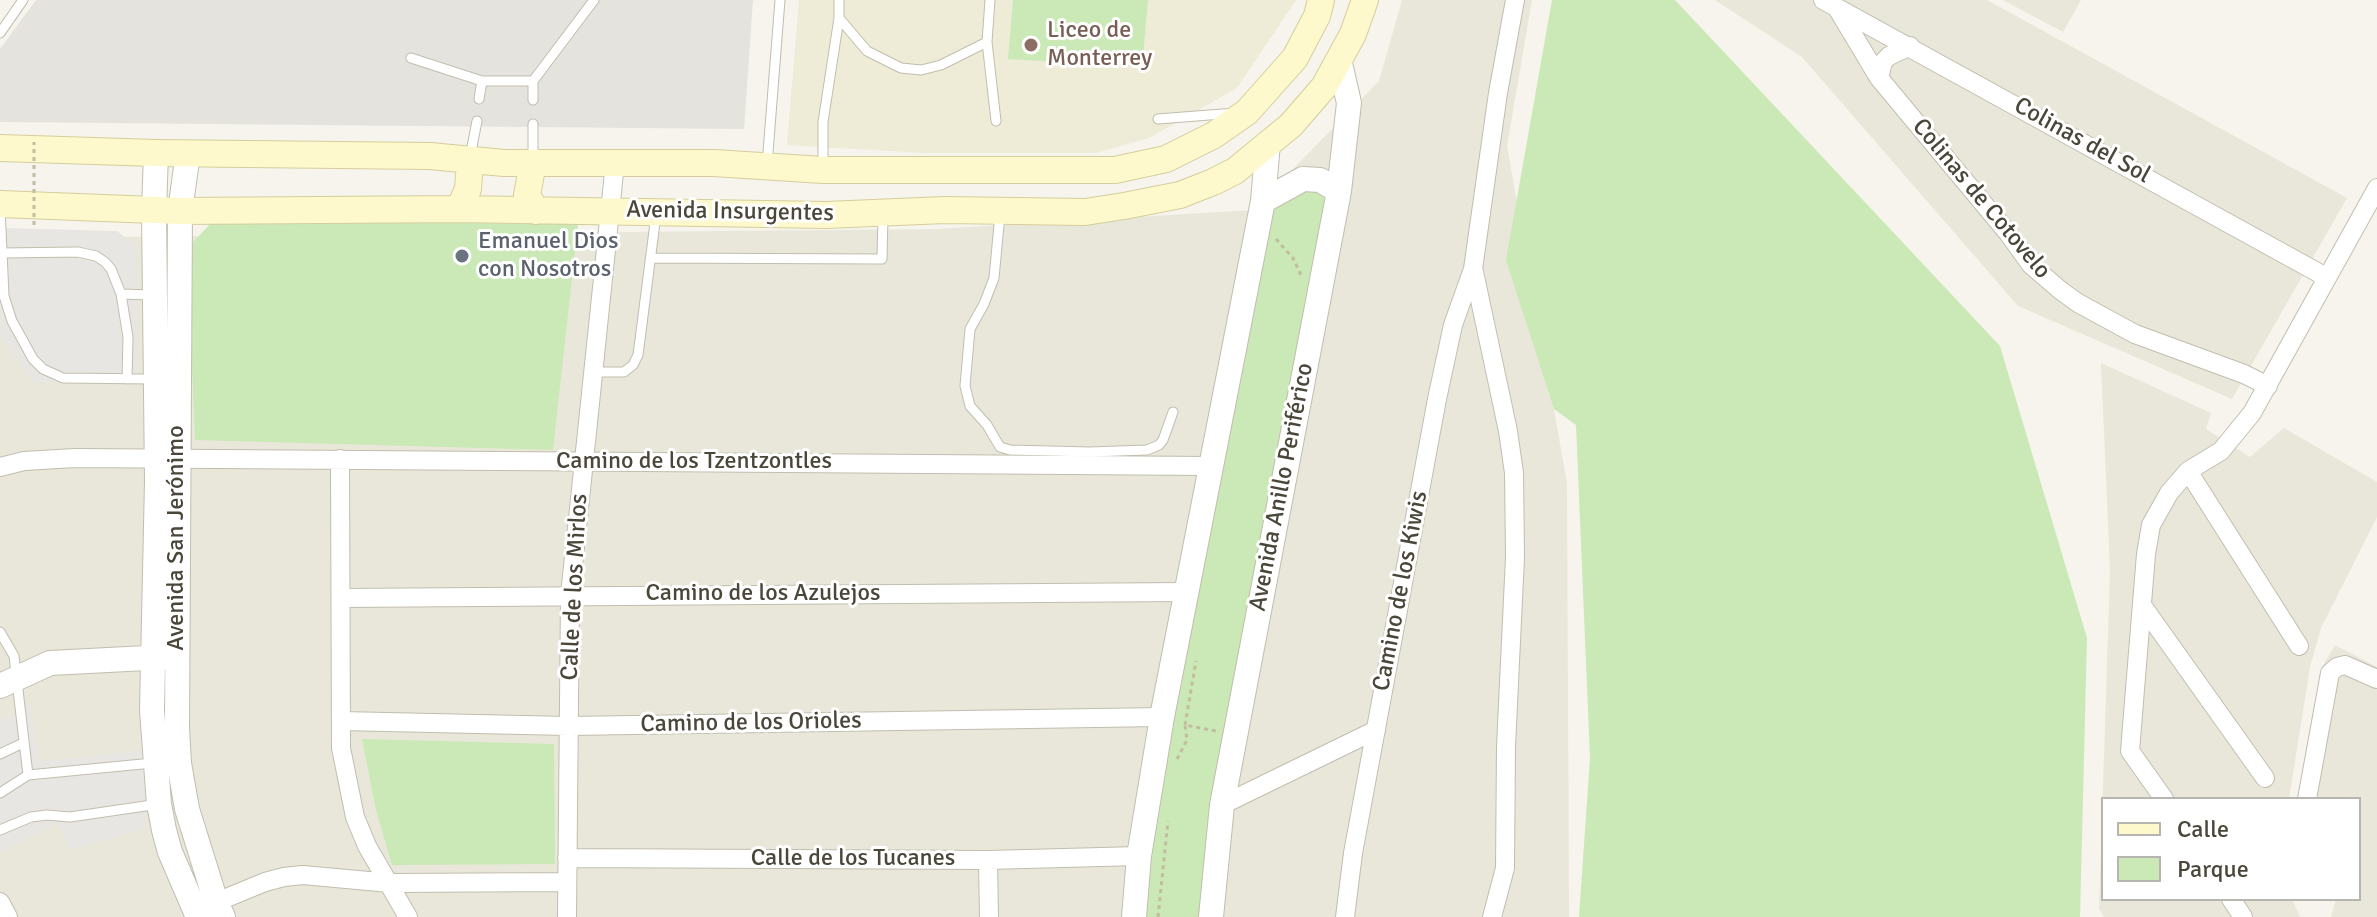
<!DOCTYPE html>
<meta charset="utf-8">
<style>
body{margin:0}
#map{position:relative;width:2377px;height:917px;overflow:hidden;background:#f6f4ec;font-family:Signika,sans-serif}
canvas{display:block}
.legend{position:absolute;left:2101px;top:797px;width:260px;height:104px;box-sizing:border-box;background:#fff;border:2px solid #b7b5b0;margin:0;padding:10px 14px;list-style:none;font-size:24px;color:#4a4639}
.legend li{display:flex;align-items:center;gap:16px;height:40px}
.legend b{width:40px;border:2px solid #b7b5b0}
</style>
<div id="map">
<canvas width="2377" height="917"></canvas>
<ul class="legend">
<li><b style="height:10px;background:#fef9cd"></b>Calle</li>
<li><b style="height:22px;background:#cae9b6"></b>Parque</li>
</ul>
</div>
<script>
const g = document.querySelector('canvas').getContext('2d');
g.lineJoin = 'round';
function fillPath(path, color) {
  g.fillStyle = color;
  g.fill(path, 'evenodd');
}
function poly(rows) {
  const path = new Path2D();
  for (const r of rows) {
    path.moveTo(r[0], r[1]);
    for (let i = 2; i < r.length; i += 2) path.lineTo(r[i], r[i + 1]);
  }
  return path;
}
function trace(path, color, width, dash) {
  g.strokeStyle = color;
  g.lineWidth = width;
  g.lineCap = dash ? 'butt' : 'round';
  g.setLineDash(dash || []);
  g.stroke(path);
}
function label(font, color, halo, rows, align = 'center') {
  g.font = font + ' Signika,sans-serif';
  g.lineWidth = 6;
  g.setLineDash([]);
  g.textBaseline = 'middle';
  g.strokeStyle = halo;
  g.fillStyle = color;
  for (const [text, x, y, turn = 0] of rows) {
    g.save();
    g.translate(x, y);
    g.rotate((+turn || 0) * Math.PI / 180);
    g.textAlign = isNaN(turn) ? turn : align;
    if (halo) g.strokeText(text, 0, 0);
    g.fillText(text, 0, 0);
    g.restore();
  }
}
fillPath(poly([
 [1402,0,1532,0,1507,146,1567,483,1569,917,0,917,0,238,937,229,1253,210,1379,81],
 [1715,0,1987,0,2347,198,2232,399,2018,306,1802,57],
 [2003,0,2081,0,2063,32],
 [2101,363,2211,413,2206,429,2250,457,2284,428,2377,482,2377,517,2321,628,2310,667,2289,799,2103,799,2103,899,2292,899,2300,917,2104,917,2099,909,2110,571],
 [2335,645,2377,667,2377,917,2331,917,2336,899,2359,899,2359,799,2300,799,2322,667]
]), '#e9e7da');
fillPath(poly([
 [36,0,753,0,744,129,0,122,0,49]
]), '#e5e3dd');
fillPath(poly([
 [799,0,1296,0,1237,88,1149,138,1096,153,925,153,787,145]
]), '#eeebd6');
fillPath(poly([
 [1013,0,1148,0,1142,67,1008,59],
 [1552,0,1675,0,2000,346,2087,638,2080,917,1579,917,1590,758,1576,425,1554,409,1506,260],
 [1300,187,1331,195,1202,917,1143,917,1157,805,1273,210],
 [213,221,578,224,553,450,195,440,188,261,193,242],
 [362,739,554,744,555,864,392,865,376,810]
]), '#cae9b6');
fillPath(poly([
 [3,228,117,231,135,245,138,381,34,382,0,337,0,232],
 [30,703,40,762,143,750,146,828,71,850,57,823,0,852,0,721]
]), '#e8e6e3');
const service = poly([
 [990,0,987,42,996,121],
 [839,18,867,51,901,68,921,70,941,65,987,42],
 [0,33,23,0],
 [411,58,482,81,533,81,594,0],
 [479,99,482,81],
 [533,100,533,81],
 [1158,119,1235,113],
 [470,157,477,121],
 [533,160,533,124],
 [767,165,780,0],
 [823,167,823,122,839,18,839,0],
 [0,208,4,296,12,321,33,359,43,369,63,378,154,379],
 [1000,214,994,278,984,304,970,329,965,386,970,406,987,425,1000,447,1010,450,1090,452,1147,450,1159,445,1163,440,1173,412],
 [1,253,78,252,96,256,105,262,111,269,121,294,128,337,127,379],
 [651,258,882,259,883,216],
 [121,294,153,295],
 [593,372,624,372,633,365,638,355,656,215],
 [0,632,14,656,28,775],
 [0,754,23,743],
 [0,793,28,775,153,763],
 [0,830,31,817,47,815,70,817,159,804]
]);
const minor = poly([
 [1823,0,2326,277],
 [1837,8,1879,78,2008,233,2031,265,2060,290,2078,303,2135,334,2244,374,2268,386],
 [1879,78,1883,62,1889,56,1910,46],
 [1474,272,1508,431,1514,473,1515,557,1506,746,1505,868,1492,917],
 [340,459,341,748,355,817,367,846,408,917],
 [0,467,24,461,75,458,1209,466],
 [2188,471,2299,646],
 [341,598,1185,592],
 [2144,608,2265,778],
 [341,721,568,726,1162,717],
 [2164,799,2130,751,2146,554,2151,525,2169,493,2188,471,2221,451,2252,413,2377,188],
 [2307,799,2330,673,2337,667,2345,665,2377,679],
 [1222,805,1376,730],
 [567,858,988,860,1139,856],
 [988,860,989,917],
 [2231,899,2243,917],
 [0,902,8,917],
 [207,906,265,882,284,877,303,875,390,883,566,882],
 [567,917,570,595,615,163],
 [1345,917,1353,853,1437,399,1453,325,1473,269,1498,93,1515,0]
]);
const tertiary = poly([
 [156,153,154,211,157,481,152,710,159,804,164,830,170,852,198,917],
 [188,153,180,211,177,728,179,763,187,809,216,902,223,917],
 [1263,201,1303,179,1320,180,1339,191],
 [0,686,50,663,166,657],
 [1134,917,1139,856,1162,717,1263,201,1268,143],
 [1211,917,1222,805,1339,191,1349,103,1339,59]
]);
const secondary = poly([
 [0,148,156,153,430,156,504,163,714,163,823,170,1115,170,1166,159,1214,135,1247,112,1295,58,1317,16,1321,0],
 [533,163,527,195,536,211],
 [0,204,180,211,459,209,826,215,945,210,1085,212,1124,206,1180,195,1213,182,1235,171,1291,125,1324,87,1353,34,1365,0],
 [459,209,468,189,470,161]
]);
trace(service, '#c1beae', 11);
trace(minor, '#c1beae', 20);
trace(tertiary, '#c1beae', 26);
trace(secondary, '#d5ce9c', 28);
trace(poly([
 [1276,239,1293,258,1301,275],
 [1185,725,1196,661],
 [1177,759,1187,740,1185,725,1216,731],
 [1158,917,1168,821]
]), '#c3bc9f', 3, [4, 4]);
trace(service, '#fff', 9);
trace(minor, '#fff', 18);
trace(tertiary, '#fff', 24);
trace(secondary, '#fef9cd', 26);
trace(poly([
 [34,225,34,142]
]), '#c3bc9f', 3, [4, 4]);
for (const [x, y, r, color] of [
 [1031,45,8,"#8d6e63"],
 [462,256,8,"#6b7280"]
]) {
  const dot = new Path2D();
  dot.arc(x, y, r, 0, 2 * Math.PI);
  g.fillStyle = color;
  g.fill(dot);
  trace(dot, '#fff', 3);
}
label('24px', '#785e54', '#fff', [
 ["Liceo de",1047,31],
 ["Monterrey",1047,59]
], 'left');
label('24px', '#4a4639', '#fff', [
 ["Colinas del Sol",2082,141,29],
 ["Colinas de Cotovelo",1981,199,50],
 ["Avenida Insurgentes",730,212,1],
 ["Camino de los Tzentzontles",694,462],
 ["Avenida Anillo Periférico",1282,487,-79],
 ["Avenida San Jerónimo",177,538,-90],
 ["Calle de los Mirlos",575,587,-87],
 ["Camino de los Kiwis",1401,591,-79],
 ["Camino de los Azulejos",763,594],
 ["Camino de los Orioles",751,723,-1],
 ["Calle de los Tucanes",853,859]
]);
label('24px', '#5b616d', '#fff', [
 ["Emanuel Dios",478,242],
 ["con Nosotros",478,270]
], 'left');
</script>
